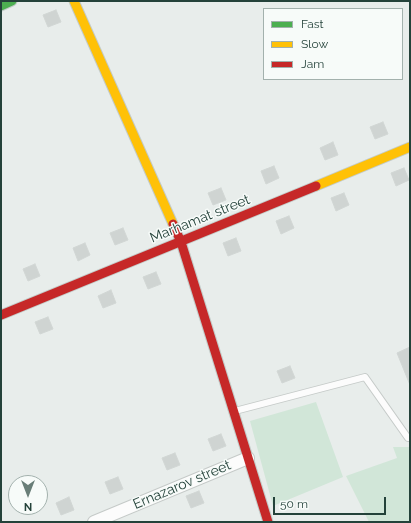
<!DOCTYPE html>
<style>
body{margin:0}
#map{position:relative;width:411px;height:523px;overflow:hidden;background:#e8edeb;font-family:Raleway,sans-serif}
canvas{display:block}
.frame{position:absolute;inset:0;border:2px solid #24423a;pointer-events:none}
.legend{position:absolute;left:263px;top:8px;width:140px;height:72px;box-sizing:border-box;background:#f7fbf9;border:1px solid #a3b1ad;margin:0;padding:5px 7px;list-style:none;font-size:12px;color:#24423a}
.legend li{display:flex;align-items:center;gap:8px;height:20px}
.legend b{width:20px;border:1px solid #a3b1ad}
.north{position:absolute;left:8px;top:475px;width:40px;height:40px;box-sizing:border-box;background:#f7fbf9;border:1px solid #a3b1ad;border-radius:50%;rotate:180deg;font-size:11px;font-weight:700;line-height:16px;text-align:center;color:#24423a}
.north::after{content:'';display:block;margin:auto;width:14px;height:18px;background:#697e78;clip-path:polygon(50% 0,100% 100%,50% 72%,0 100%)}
.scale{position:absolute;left:273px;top:497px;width:113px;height:18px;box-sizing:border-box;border:2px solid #24423a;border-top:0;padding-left:5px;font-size:12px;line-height:14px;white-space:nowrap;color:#24423a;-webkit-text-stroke:3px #f7fbf9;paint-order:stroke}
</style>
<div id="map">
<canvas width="411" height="523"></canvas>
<div class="frame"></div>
<ul class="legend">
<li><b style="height:5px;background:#4caf50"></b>Fast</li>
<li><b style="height:5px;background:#ffc107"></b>Slow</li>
<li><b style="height:5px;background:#c62828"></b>Jam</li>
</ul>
<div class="north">N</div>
<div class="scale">50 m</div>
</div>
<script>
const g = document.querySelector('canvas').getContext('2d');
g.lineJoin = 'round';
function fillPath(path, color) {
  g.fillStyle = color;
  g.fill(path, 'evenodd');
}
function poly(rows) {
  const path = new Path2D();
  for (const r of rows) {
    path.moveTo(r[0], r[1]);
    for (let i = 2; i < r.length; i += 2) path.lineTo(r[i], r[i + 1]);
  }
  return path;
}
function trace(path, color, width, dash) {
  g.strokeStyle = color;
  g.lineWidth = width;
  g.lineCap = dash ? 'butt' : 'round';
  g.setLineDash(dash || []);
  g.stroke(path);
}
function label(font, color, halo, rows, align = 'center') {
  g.font = font + ' Raleway,sans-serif';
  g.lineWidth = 3;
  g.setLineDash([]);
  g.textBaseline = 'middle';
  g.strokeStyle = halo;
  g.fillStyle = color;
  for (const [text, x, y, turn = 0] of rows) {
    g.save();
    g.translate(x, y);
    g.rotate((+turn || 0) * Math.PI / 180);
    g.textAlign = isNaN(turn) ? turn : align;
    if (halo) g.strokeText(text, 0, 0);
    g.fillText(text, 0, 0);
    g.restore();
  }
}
fillPath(poly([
 [316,402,343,477,273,506,250,421],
 [393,447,410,447,410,522,369,522,346,476,397,458]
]), '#d1e6d8');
const building = poly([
 [56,10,61,22,48,27,43,15,56,10],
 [383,122,388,134,375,139,370,127,383,122],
 [333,142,338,155,325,160,320,148,333,142],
 [274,166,279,178,266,184,261,171,274,166],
 [404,168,409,180,396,186,391,173,404,168],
 [221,188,226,200,213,205,208,193,221,188],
 [344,193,349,205,336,211,331,198,344,193],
 [289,216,294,228,281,234,276,221,289,216],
 [123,228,128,240,115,245,110,233,123,228],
 [236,238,241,251,228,256,223,243,236,238],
 [85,243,90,255,78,261,73,248,85,243],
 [35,264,40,276,28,281,23,269,35,264],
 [156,272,161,284,148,289,143,277,156,272],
 [111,290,116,303,103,308,98,296,111,290],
 [48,317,53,329,40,334,35,322,48,317],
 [410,347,410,385,397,353,410,347],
 [290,366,295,378,282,383,277,371,290,366],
 [221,434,226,446,213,451,208,439,221,434],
 [175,453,180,465,167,470,162,458,175,453],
 [118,477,123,489,110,494,105,482,118,477],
 [199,491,204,503,191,508,186,496,199,491],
 [69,497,74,510,61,515,56,503,69,497]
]);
fillPath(building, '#cfd4d2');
trace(building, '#d1d6d4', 1);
const lane = poly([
 [235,411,365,377,408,438,410,438]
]);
const street = poly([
 [94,522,248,458]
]);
const fast = poly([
 [1,6,12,1]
]);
const slow = poly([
 [74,1,173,224],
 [316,186,410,147]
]);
const jam = poly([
 [173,224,181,242,268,522],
 [1,315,316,186]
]);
trace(lane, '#c5cac8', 8);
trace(street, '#c5cac8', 14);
trace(fast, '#c3cbc8', 11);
trace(slow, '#c3cbc8', 11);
trace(jam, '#c3cbc8', 11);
trace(lane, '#fcfcfc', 6);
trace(street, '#fcfcfc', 12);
trace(fast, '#4caf50', 9);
trace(slow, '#ffc107', 9);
trace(jam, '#c62828', 9);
label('14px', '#24423a', '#f7fbf9', [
 ["Marhamat street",200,219,-22],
 ["Ernazarov street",182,485,-23]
]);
</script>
